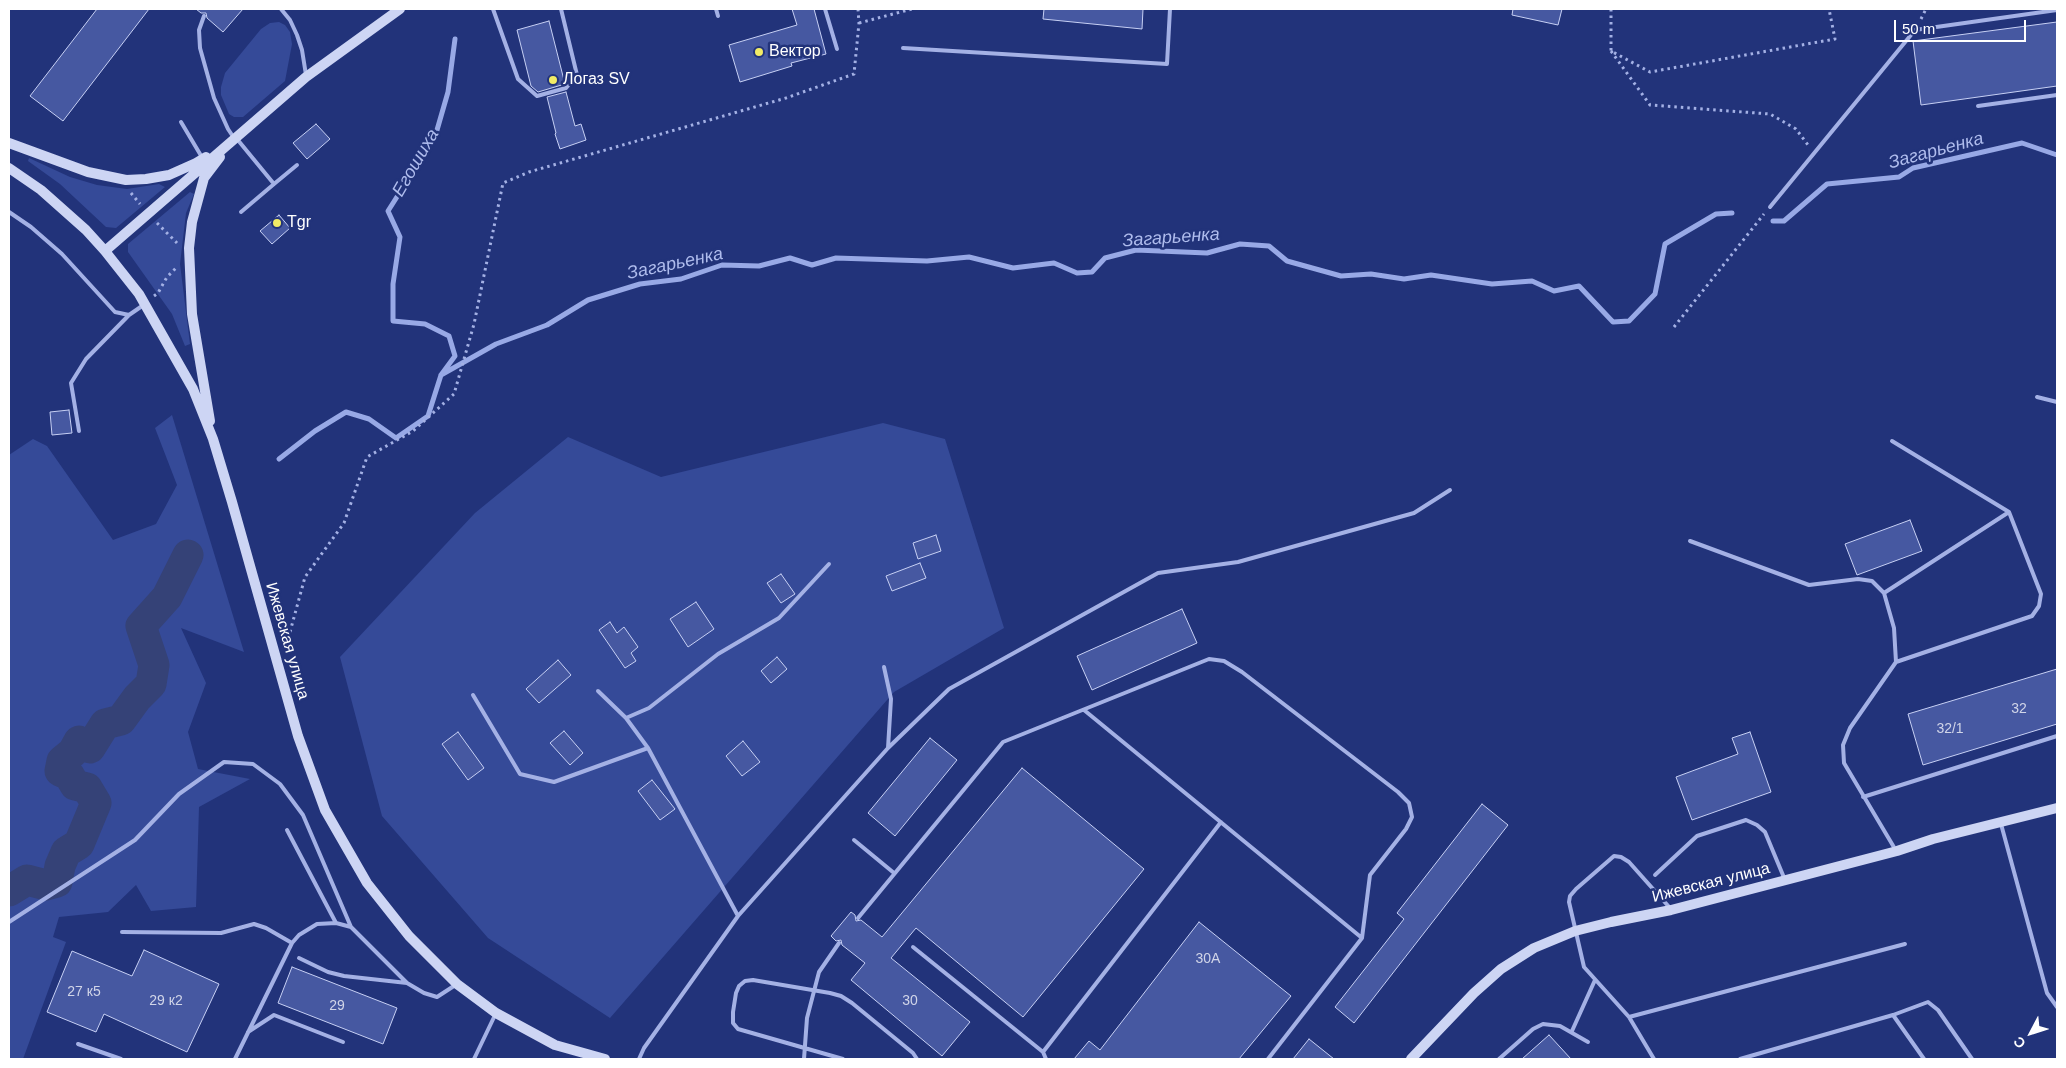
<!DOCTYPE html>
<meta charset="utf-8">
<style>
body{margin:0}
#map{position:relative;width:2066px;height:1068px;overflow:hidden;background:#22337a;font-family:Arial,sans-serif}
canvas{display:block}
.frame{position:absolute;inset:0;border:10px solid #fff;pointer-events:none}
.north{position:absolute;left:2006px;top:1008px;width:50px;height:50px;-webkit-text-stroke:4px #22337a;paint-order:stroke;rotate:230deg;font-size:14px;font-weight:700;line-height:20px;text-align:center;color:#fff}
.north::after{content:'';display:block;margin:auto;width:18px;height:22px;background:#fff;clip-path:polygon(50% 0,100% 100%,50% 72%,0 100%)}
.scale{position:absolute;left:1894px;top:20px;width:132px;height:22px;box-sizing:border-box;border:2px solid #fff;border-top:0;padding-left:6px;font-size:15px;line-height:18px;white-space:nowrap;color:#fff;-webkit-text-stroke:4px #22337a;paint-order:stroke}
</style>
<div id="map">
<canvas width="2066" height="1068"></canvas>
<div class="frame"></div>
<div class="north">С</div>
<div class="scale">50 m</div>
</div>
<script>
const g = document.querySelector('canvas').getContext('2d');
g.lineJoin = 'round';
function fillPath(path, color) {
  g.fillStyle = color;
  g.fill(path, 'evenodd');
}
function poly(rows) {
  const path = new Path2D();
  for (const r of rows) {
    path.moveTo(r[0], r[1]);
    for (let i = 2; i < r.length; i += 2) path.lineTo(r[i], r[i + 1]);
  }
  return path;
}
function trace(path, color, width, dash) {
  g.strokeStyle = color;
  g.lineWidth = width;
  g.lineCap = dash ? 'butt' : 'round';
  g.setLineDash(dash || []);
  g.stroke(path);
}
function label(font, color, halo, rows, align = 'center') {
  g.font = font + ' Arial,sans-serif';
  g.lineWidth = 5;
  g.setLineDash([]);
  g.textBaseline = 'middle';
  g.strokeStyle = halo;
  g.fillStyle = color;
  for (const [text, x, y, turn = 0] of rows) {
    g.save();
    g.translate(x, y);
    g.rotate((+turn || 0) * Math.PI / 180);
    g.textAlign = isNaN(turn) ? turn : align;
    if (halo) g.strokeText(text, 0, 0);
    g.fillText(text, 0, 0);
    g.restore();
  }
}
fillPath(poly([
 [279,22,285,25,290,32,292,44,285,81,243,117,234,117,229,114,221,95,221,87,225,73,261,29,270,23],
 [29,158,70,177,97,185,127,189,159,184,165,187,116,228,106,227,60,184,28,161],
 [190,192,194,194,186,213,180,264,190,344,185,346,172,314,128,252,128,244],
 [172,415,244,652,181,628,206,683,188,732,198,769,250,779,199,807,196,907,151,911,136,885,108,912,59,917,53,937,66,942,23,1059,9,1059,9,455,33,439,47,446,113,540,156,524,177,485,155,428],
 [883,423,945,439,1004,628,894,692,610,1018,488,938,382,816,340,657,475,513,568,437,661,477]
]), '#354a98');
trace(poly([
 [1773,221,1784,221,1827,184,1899,177,1913,168,2022,143,2057,155],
 [441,375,496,344,547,325,588,300,640,284,681,279,722,265,759,266,790,258,812,265,836,258,927,261,969,257,1013,268,1054,263,1077,273,1092,272,1105,258,1136,250,1207,253,1240,244,1269,246,1287,261,1341,276,1371,274,1404,279,1431,275,1492,284,1532,281,1554,291,1579,286,1613,322,1629,321,1655,294,1665,244,1716,214,1732,213],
 [279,459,315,431,346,412,369,419,396,438,428,416,441,375,455,356,449,336,425,324,393,321,393,284,400,237,388,211,435,137,448,92,455,39]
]), '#98a9e6', 5);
trace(poly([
 [9,891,27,880,46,885,57,882,60,866,66,852,79,844,96,803,87,788,75,785,69,775,60,771,62,761,73,752,79,741,90,748,105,724,121,720,137,698,151,684,154,665,141,626,167,597,188,555]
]), '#354277', 31);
const building = poly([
 [97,9,149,9,63,121,30,96,97,9],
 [196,9,243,9,223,32,207,18,206,13,201,13,196,9],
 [792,9,814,9,826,54,791,63,792,66,740,82,729,45,797,25,792,9],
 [1044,9,1143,9,1142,29,1043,19,1044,9],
 [1513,9,1562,9,1558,25,1512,15,1513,9],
 [549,21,565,84,538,92,531,86,517,30,549,21],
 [2057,22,2057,86,1921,105,1913,41,2057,22],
 [566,92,575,126,581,124,586,140,560,149,555,134,556,133,547,97,566,92],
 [316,124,330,139,307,159,293,143,316,124],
 [279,215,290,228,272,244,260,231,279,215],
 [69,410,72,433,52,435,50,412,69,410],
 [1910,520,1922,551,1857,575,1845,544,1910,520],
 [936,535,941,551,918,559,913,543,936,535],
 [920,563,926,578,892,591,886,576,920,563],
 [781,574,795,594,781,603,767,583,781,574],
 [696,602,714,629,688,647,670,619,696,602],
 [1182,609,1197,643,1092,690,1077,656,1182,609],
 [610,622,617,633,624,627,638,647,631,653,636,661,625,668,599,630,610,622],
 [777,657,787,669,771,683,761,671,777,657],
 [558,660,571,675,539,703,526,689,558,660],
 [2057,669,2057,724,1923,765,1908,714,2057,669],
 [564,731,583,753,570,765,550,743,564,731],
 [458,732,484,768,468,780,442,744,458,732],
 [1750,732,1771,792,1692,820,1676,777,1738,754,1732,738,1750,732],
 [930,738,957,760,895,836,868,813,930,738],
 [743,741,760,762,742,776,726,756,743,741],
 [1022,768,1144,869,1023,1017,916,928,891,958,970,1022,942,1056,851,980,865,963,842,945,841,940,836,941,831,936,851,912,855,915,856,921,861,920,882,937,1022,768],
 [652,780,675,809,660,820,638,791,652,780],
 [1482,804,1508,825,1354,1023,1335,1007,1404,919,1397,913,1482,804],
 [1199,922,1291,996,1239,1059,1074,1059,1089,1041,1100,1050,1199,922],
 [144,950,219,984,187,1052,104,1014,96,1032,47,1012,72,951,132,976,144,950],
 [292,967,397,1008,383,1044,278,1003,292,967],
 [1549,1035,1571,1059,1522,1059,1549,1035],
 [1309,1039,1334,1059,1293,1059,1309,1039]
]);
fillPath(building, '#4658a1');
trace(building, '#c7d0f4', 1);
trace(poly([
 [1611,9,1611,51,1650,72,1835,39,1829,9],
 [1921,19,1926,9],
 [859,23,912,9],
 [1611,51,1650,105,1770,114,1796,129,1808,145],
 [131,193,140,204],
 [157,223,177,243],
 [154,296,158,293,167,277,176,268],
 [1674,327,1764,214],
 [290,632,305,577,344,523,367,457,413,431,454,394,474,324,503,183,529,172,786,98,854,74,859,23,858,9]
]), '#a4b1e5', 3, [2.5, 4]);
trace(poly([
 [281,9,290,20,297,35,302,50,306,75],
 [493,9,518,79,537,96,566,88,577,75,561,9],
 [716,9,718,16],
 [825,9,837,49],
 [204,16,199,30,200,48,214,98,228,129,234,138],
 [903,48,1167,64,1170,9],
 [1978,106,2057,95],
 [181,122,203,159],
 [237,139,274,184,241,212],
 [274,184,297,165],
 [1770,207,1915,30,2057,10],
 [9,212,31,227,62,254,115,312,129,315],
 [2037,397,2057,402],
 [79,431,71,383,86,359,129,315,145,304],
 [1892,441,2009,512,2041,594,2039,606,2032,616,1896,662,1850,728,1843,745,1844,763,1895,849],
 [1690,541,1809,585,1858,579,1872,581,1884,593,1894,628,1896,662],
 [1884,593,2009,512],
 [884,667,891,699,888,748],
 [598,691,626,718,648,748,738,916],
 [473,695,520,774,554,782,648,748],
 [1084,710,1362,938],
 [626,718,649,708,718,654,779,618,829,564],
 [1863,797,2057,736],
 [2001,824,2047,993,2057,1007],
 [287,830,336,923],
 [854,840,894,873],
 [1655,875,1697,836,1746,820,1757,825,1765,832,1785,880],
 [858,918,1003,742,1209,659,1224,661,1242,672,1398,792,1409,803,1412,817,1406,829,1370,875,1362,938,1268,1059],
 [9,922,135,840,179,794,224,762,253,764,280,784,303,815,351,927],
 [122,932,221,933,254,924,266,928,292,943],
 [913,947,1043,1052],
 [299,958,328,972,344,976,407,983],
 [1893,1015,1928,1002,1938,1010,1972,1059],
 [1629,1017,1905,944],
 [1572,1031,1595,980],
 [248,1032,274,1015,343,1042],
 [78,1044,121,1059],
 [235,1059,292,943,299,935,317,924,336,923,351,927,407,983,424,993,437,997,457,984],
 [474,1059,496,1013],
 [639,1059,644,1048,738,916,888,748,949,689,1158,573,1238,562,1414,513,1450,490],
 [804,1059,807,1018,819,972,839,943],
 [843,1059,738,1029,733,1023,733,1012,736,993,739,986,745,981,753,980,830,993,841,996,852,1003,913,1053,917,1059],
 [1046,1059,1043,1052,1221,822],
 [1499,1059,1533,1029,1543,1024,1560,1026,1588,1042],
 [1654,1059,1629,1017,1584,967,1569,902,1570,896,1576,889,1614,856,1621,857,1629,862,1670,908],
 [1740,1059,1893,1015,1924,1059]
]), '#a4b1e5', 4);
trace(poly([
 [9,143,88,172,126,180,146,179,169,175,196,163,206,157],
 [9,168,41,190,86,230,105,251,139,294,193,389,213,439,232,502,298,736,325,810,367,883,409,936,457,984,496,1013,555,1045,605,1059],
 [105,251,306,77,400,9],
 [210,421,192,314,189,248,192,222,204,178,220,157],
 [1411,1059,1474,993,1501,969,1534,948,1575,931,1611,922,1671,910,1897,851,1933,839,2057,808]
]), '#cdd5f4', 10);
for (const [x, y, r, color] of [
 [759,52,5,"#f1eb66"],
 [553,80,5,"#f1eb66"],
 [277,223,5,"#f1eb66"]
]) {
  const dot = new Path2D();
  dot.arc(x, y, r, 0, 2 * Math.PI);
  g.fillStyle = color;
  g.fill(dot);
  trace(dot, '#22337a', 2);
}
label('14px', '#d1d5e8', null, [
 ["32",2019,709],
 ["32/1",1950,729],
 ["30А",1208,959],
 ["27 к5",84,992],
 ["29 к2",166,1001],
 ["30",910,1001],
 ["29",337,1006]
]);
label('16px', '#fff', '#22337a', [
 ["Вектор",769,52],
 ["Логаз SV",563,80],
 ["Tgr",287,223]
], 'left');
label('16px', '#fff', '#22337a', [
 ["Ижевская улица",287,641,74],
 ["Ижевская улица",1711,883,-14]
]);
label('italic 18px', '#afbced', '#22337a', [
 ["Загарьенка",1936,151,-15],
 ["Егошиха",416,163,-60],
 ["Загарьенка",1171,238,-4],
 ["Загарьенка",675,264,-12]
]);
</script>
